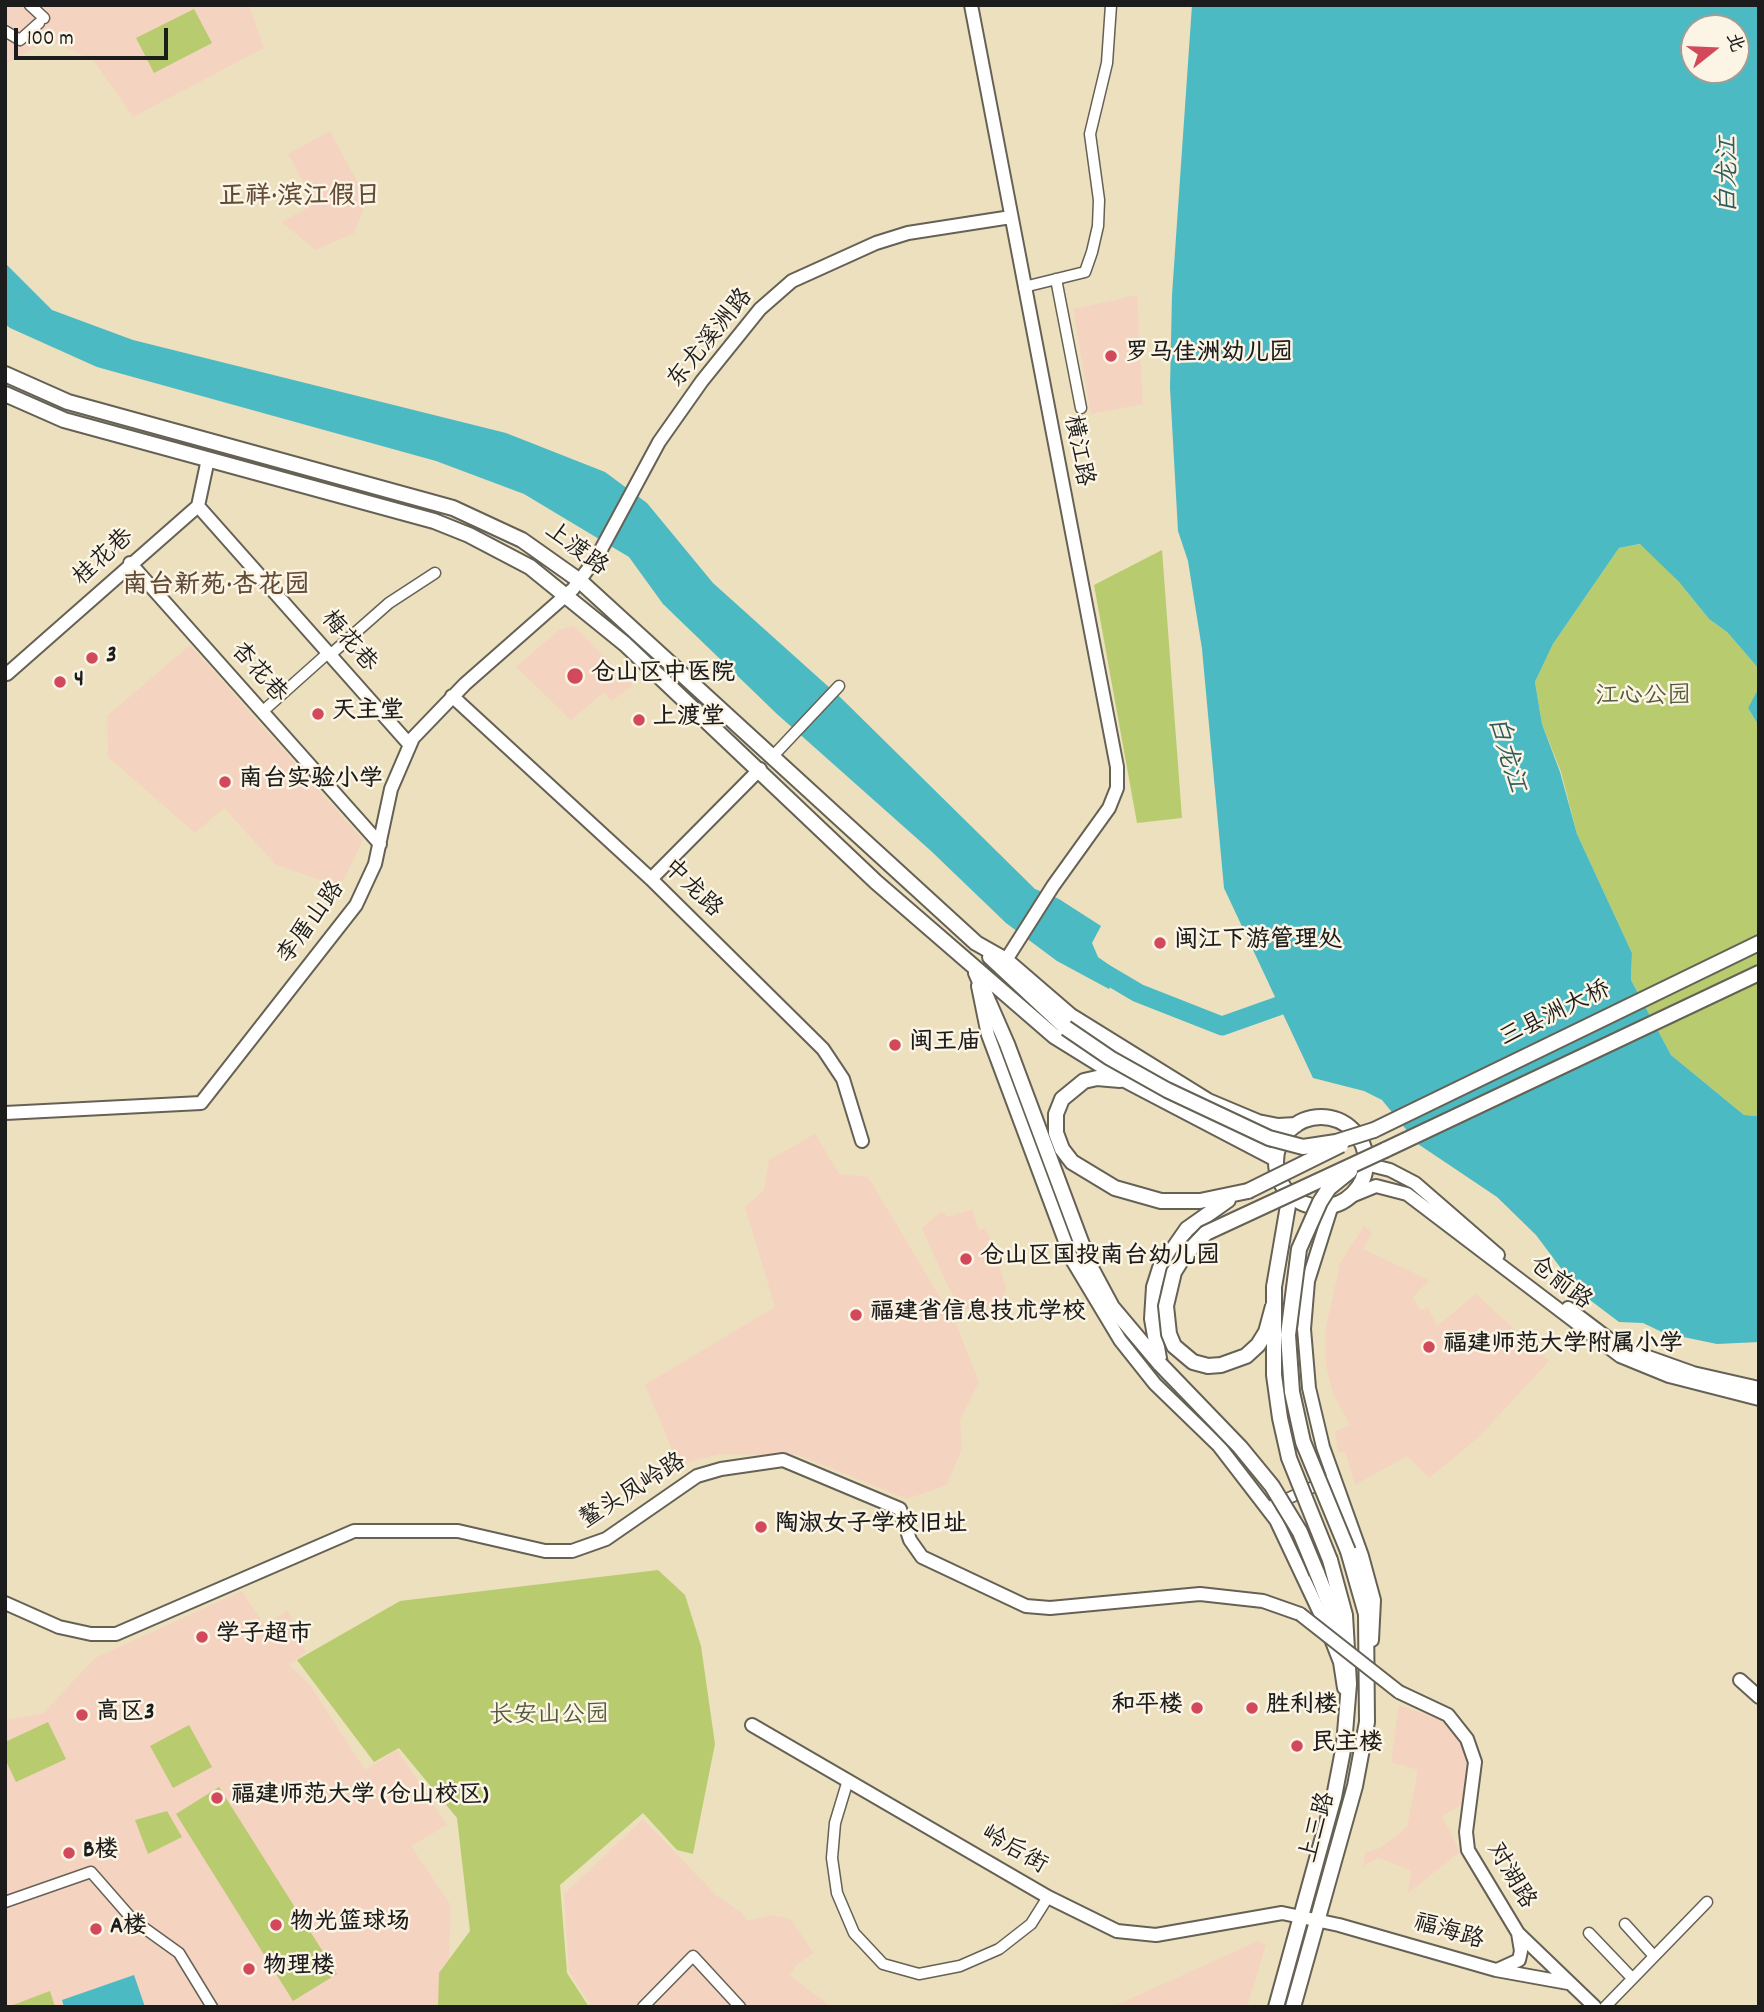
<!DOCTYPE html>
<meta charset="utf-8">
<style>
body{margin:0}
#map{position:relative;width:1764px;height:2012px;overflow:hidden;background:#ece0be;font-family:Dekko,"LXGW WenKai TC",sans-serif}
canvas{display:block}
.frame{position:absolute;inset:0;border:7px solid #1c1c1c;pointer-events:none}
.north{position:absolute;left:1680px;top:14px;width:70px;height:70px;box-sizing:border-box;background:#fcf5e5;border:2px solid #a29e95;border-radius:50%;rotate:72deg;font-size:19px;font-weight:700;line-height:28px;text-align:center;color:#1c1c1c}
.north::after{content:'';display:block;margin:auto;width:24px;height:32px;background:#d1495b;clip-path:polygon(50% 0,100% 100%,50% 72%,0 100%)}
.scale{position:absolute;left:14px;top:28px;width:154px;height:32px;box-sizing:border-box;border:4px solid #1c1c1c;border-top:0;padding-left:9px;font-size:21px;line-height:24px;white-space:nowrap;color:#1c1c1c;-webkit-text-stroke:5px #fcf5e5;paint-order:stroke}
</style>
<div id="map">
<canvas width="1764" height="2012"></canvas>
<div class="frame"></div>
<div class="north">北</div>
<div class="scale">100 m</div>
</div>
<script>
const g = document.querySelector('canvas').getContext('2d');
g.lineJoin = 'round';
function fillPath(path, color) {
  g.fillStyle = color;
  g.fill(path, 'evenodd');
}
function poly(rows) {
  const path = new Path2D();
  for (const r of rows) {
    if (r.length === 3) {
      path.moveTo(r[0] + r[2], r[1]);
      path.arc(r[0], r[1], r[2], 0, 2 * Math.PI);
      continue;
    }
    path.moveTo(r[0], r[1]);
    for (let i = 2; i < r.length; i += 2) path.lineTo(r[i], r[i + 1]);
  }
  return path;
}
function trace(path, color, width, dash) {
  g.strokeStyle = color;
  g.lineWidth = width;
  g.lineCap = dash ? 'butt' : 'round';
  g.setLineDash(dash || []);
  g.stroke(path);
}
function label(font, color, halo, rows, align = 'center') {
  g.font = font + ' Dekko,"LXGW WenKai TC",sans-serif';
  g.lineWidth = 5;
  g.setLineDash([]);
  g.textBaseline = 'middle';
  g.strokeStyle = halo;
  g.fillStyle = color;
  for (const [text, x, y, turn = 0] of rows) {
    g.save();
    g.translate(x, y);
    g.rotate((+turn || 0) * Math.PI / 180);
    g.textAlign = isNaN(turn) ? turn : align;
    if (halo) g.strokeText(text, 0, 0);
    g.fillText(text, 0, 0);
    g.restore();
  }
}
fillPath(poly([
 [5,5,249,5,264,48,133,117,94,61,50,40,5,64],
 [330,131,367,200,354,233,316,250,281,222,315,204,288,154],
 [1137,295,1143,404,1091,414,1073,309],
 [574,626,633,685,612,701,604,692,571,720,516,667,559,630],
 [190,645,363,840,343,881,336,886,275,864,224,808,195,833,108,757,107,716],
 [815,1134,839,1174,868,1177,956,1324,979,1382,960,1420,962,1449,947,1485,907,1499,798,1455,722,1454,678,1464,645,1385,775,1307,745,1207,764,1190,769,1160],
 [972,1209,979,1230,986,1228,1006,1287,1001,1307,968,1309,960,1305,949,1289,922,1228,942,1211,947,1217],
 [1364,1226,1372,1233,1363,1249,1429,1280,1413,1297,1420,1310,1428,1308,1437,1326,1476,1294,1549,1361,1479,1437,1429,1478,1407,1456,1355,1485,1345,1451,1338,1453,1335,1431,1350,1425,1333,1394,1326,1365,1325,1332,1340,1263],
 [242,1591,265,1626,288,1610,306,1652,289,1665,310,1685,365,1770,397,1750,447,1825,411,1846,451,1906,447,2007,5,2007,5,1720,43,1713,95,1658],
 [1399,1705,1438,1719,1452,1728,1463,1744,1469,1762,1465,1803,1442,1816,1460,1852,1408,1893,1411,1870,1378,1858,1363,1866,1365,1853,1380,1848,1407,1827,1418,1770,1391,1762],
 [643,1819,716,1895,742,1913,747,1921,772,1915,790,1919,814,1953,797,1964,790,1975,831,2007,592,2007,569,1972,564,1894],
 [1258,1941,1266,1945,1247,2007,1112,2007]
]), '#f5d3c1');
fillPath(poly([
 [194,9,212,43,154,73,136,38],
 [1641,544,1679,582,1709,619,1727,632,1759,669,1757,694,1748,708,1759,726,1759,1116,1744,1115,1671,1055,1631,980,1632,953,1577,834,1561,772,1542,724,1535,682,1553,644,1619,548],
 [1162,550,1182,818,1137,823,1094,585],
 [658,1570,685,1595,701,1646,715,1744,693,1854,677,1850,643,1813,560,1885,567,1973,589,2007,438,2007,439,1973,470,1931,457,1818,399,1748,374,1762,297,1660,400,1601],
 [48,1722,66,1759,16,1782,5,1759,5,1742],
 [189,1725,212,1767,173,1788,150,1746],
 [219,1787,337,1974,293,2001,176,1814],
 [167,1811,182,1837,148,1854,135,1820],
 [50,1991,55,2007,14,2007,13,2005]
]), '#b8cc6f');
fillPath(poly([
 [1192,5,1759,5,1759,669,1727,632,1709,619,1679,582,1640,544,1619,548,1553,644,1535,682,1542,724,1560,772,1577,834,1632,953,1631,980,1671,1055,1744,1115,1759,1116,1759,1342,1717,1344,1664,1333,1643,1323,1619,1322,1578,1291,1536,1235,1497,1197,1418,1144,1382,1100,1364,1091,1313,1078,1224,888,1202,649,1188,561,1178,531,1170,388,1172,295],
 [1694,28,1736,28,1736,70,1694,70],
 [5,263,52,310,133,340,506,433,605,472,647,503,713,583,841,698,1035,889,1059,899,1101,926,1092,943,1098,957,1120,973,1109,989,1057,961,1006,923,930,850,777,714,663,604,629,557,524,494,436,461,97,367,10,328,5,324],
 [1759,688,1759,726,1748,708],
 [134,1975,145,2007,64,2007,62,2000]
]), '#4cbac2');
trace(poly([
 [1094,967,1138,993,1222,1026,1301,998]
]), '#4cbac2', 19);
const street = poly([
 [30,5,44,18],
 [5,31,20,40,39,23],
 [1056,279,1081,408],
 [1024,287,1085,272,1092,252,1098,226,1099,200,1090,134,1107,63,1111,5],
 [330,655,389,603,435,573],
 [262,712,328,653],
 [773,756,839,686],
 [1267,1508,1333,1478],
 [848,1780,835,1823,832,1858,837,1893,854,1933,883,1964,919,1974,960,1966,999,1949,1031,1924,1048,1897],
 [5,1902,91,1872,133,1920,179,1953,212,2007],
 [1625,1924,1653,1955],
 [1589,1933,1632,1978],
 [643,2007,693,1956,740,2007],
 [1605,2007,1707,1902]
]);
const secondary = poly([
 [971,5,1117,767,1117,788,1109,808,1053,886,1006,960],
 [198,506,409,744],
 [130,563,380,844],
 [5,672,7,674,198,506,208,459],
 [452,696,651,879,823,1049,843,1079,862,1141],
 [651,879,760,769],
 [978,986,988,1035,1072,1260,1120,1340,1155,1384,1219,1446,1276,1520,1326,1626,1340,1662,1344,1688],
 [5,1113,201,1103,356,905,375,864,391,789,413,738,465,684,573,589,597,557,659,442,702,381,760,309,792,281,876,243,908,233,1011,217],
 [1366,1164,1390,1170,1415,1183,1498,1255],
 [1349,1197,1376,1186,1407,1194,1620,1356,1669,1376,1759,1399],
 [1332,1205,1308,1281,1304,1329,1309,1388,1323,1447,1362,1556,1374,1600,1372,1640],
 [1568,1308,1609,1339,1634,1352,1693,1373,1759,1388],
 [5,1603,59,1627,91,1634,116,1634,354,1531,458,1531,545,1551,572,1551,606,1539,697,1476,721,1469,783,1460,900,1509,910,1540,922,1557,1026,1606,1050,1608,1200,1594,1263,1601,1300,1614],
 [1740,1680,1759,1697],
 [1399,1692,1448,1715,1467,1739,1475,1762,1466,1832,1468,1850,1518,1933,1595,2007],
 [752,1725,1048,1897,1117,1931,1156,1935,1282,1913,1339,1925,1496,1970,1568,1983],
 [1497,1970,1519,1960,1521,1951,1518,1933]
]);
const primary = poly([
 [5,374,68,402,453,508,522,540,580,581,976,943,1006,960,1071,1016,1208,1101,1258,1122,1278,1126,1296,1125],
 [5,394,64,420,434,521,469,535,530,567,625,644,876,882,1054,1036,1125,1080,1276,1159],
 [990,957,1066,1028],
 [976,973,1007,1044,1090,1266,1112,1307,1160,1364],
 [1120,1080,1097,1078,1084,1081,1062,1099,1056,1114,1056,1133,1062,1149,1072,1162,1115,1188,1161,1201,1200,1201,1248,1191],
 [1321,1162,45],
 [1374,1130,1759,943],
 [1385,1150,1759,973],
 [1274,1287,1290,1194],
 [1160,1364,1152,1319,1154,1287,1160,1268,1187,1229,1228,1200],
 [1317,1573,1342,1636],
 [1276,2007,1334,1797,1344,1745,1349,1684,1345,1615,1330,1560],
 [1293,2007,1355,1786,1367,1722,1366,1614,1348,1551]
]);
trace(street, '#656155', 13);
trace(secondary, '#656155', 16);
trace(primary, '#656155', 18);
trace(street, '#fff', 10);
trace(secondary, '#fff', 12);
trace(primary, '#fff', 14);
const secondaryBridge = poly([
 [1300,1614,1399,1692]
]);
const primaryBridge = poly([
 [1066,1028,1110,1058,1167,1090,1269,1138,1303,1147,1336,1142,1374,1130],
 [1248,1191,1341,1145],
 [1274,1287,1274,1375,1280,1418,1289,1458,1330,1560],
 [1273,1306,1266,1332,1258,1345,1246,1356,1221,1365,1208,1366,1193,1362,1174,1346,1169,1334,1166,1306,1174,1272,1184,1256,1206,1233,1385,1150],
 [1160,1364,1240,1447,1272,1486,1300,1532,1317,1573],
 [1348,1551,1303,1442,1292,1392,1288,1335,1299,1249,1320,1202,1329,1188,1350,1171]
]);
trace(secondaryBridge, '#656155', 16, []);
trace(primaryBridge, '#656155', 18, []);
trace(secondaryBridge, '#fff', 12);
trace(primaryBridge, '#fff', 14);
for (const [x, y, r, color] of [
 [1111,356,7,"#d1495b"],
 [92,658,7,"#d1495b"],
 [575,676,9,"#d1495b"],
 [60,682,7,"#d1495b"],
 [318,714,7,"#d1495b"],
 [639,720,7,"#d1495b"],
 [225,782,7,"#d1495b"],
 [1160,943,7,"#d1495b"],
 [895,1045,7,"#d1495b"],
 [966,1259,7,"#d1495b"],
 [856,1315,7,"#d1495b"],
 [1429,1347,7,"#d1495b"],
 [761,1527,7,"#d1495b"],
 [202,1637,7,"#d1495b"],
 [1197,1708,7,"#d1495b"],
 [1252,1708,7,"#d1495b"],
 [82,1715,7,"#d1495b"],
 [1297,1746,7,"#d1495b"],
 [217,1798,7,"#d1495b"],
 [69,1853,7,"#d1495b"],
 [276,1925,7,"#d1495b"],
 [96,1929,7,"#d1495b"],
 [249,1969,7,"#d1495b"]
]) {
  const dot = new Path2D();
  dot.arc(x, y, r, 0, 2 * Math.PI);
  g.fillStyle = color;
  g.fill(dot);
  trace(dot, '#fcf5e5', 2.5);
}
label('24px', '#1c1c1c', '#fcf5e5', [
 ["东尤溪洲路",712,340,-51],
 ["横江路",1076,451,79],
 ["上渡路",575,551,37],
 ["桂花巷",105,559,-42],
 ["梅花巷",347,643,49],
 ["杏花巷",257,674,48],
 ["中龙路",691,890,44],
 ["李厝山路",313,924,-54],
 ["三县洲大桥",1556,1016,-26],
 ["仓前路",1559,1285,37],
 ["鳌头凤岭路",634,1493,-32],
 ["上三路",1320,1828,-74],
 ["岭后街",1013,1852,30],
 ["对湖路",1509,1877,59],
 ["福海路",1448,1934,16]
]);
label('bold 24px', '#1c1c1c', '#fcf5e5', [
 ["罗马佳洲幼儿园",1125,356],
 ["3",106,658],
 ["仓山区中医院",591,676],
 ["4",74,682],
 ["天主堂",332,714],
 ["上渡堂",653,720],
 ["南台实验小学",239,782],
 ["闽江下游管理处",1174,943],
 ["闽王庙",909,1045],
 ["仓山区国投南台幼儿园",980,1259],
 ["福建省信息技术学校",870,1315],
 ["福建师范大学附属小学",1443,1347],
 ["陶淑女子学校旧址",775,1527],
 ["学子超市",216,1637],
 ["和平楼",1183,1708,"right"],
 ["胜利楼",1266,1708],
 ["高区3",96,1715],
 ["民主楼",1311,1746],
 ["福建师范大学 (仓山校区)",231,1798],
 ["B楼",83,1853],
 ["物光篮球场",290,1925],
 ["A楼",110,1929],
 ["物理楼",263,1969]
], 'left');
label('24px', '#535a39', '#fcf5e5', [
 ["江心公园",1643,699],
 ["长安山公园",549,1718]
]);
label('italic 26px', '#2f5b5e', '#fcf5e5', [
 ["白龙江",1731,175,-89],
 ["白龙江",1504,755,74]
]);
label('bold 26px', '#614a36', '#fcf5e5', [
 ["正祥·滨江假日",300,199],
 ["南台新苑·杏花园",216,588]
]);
</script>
